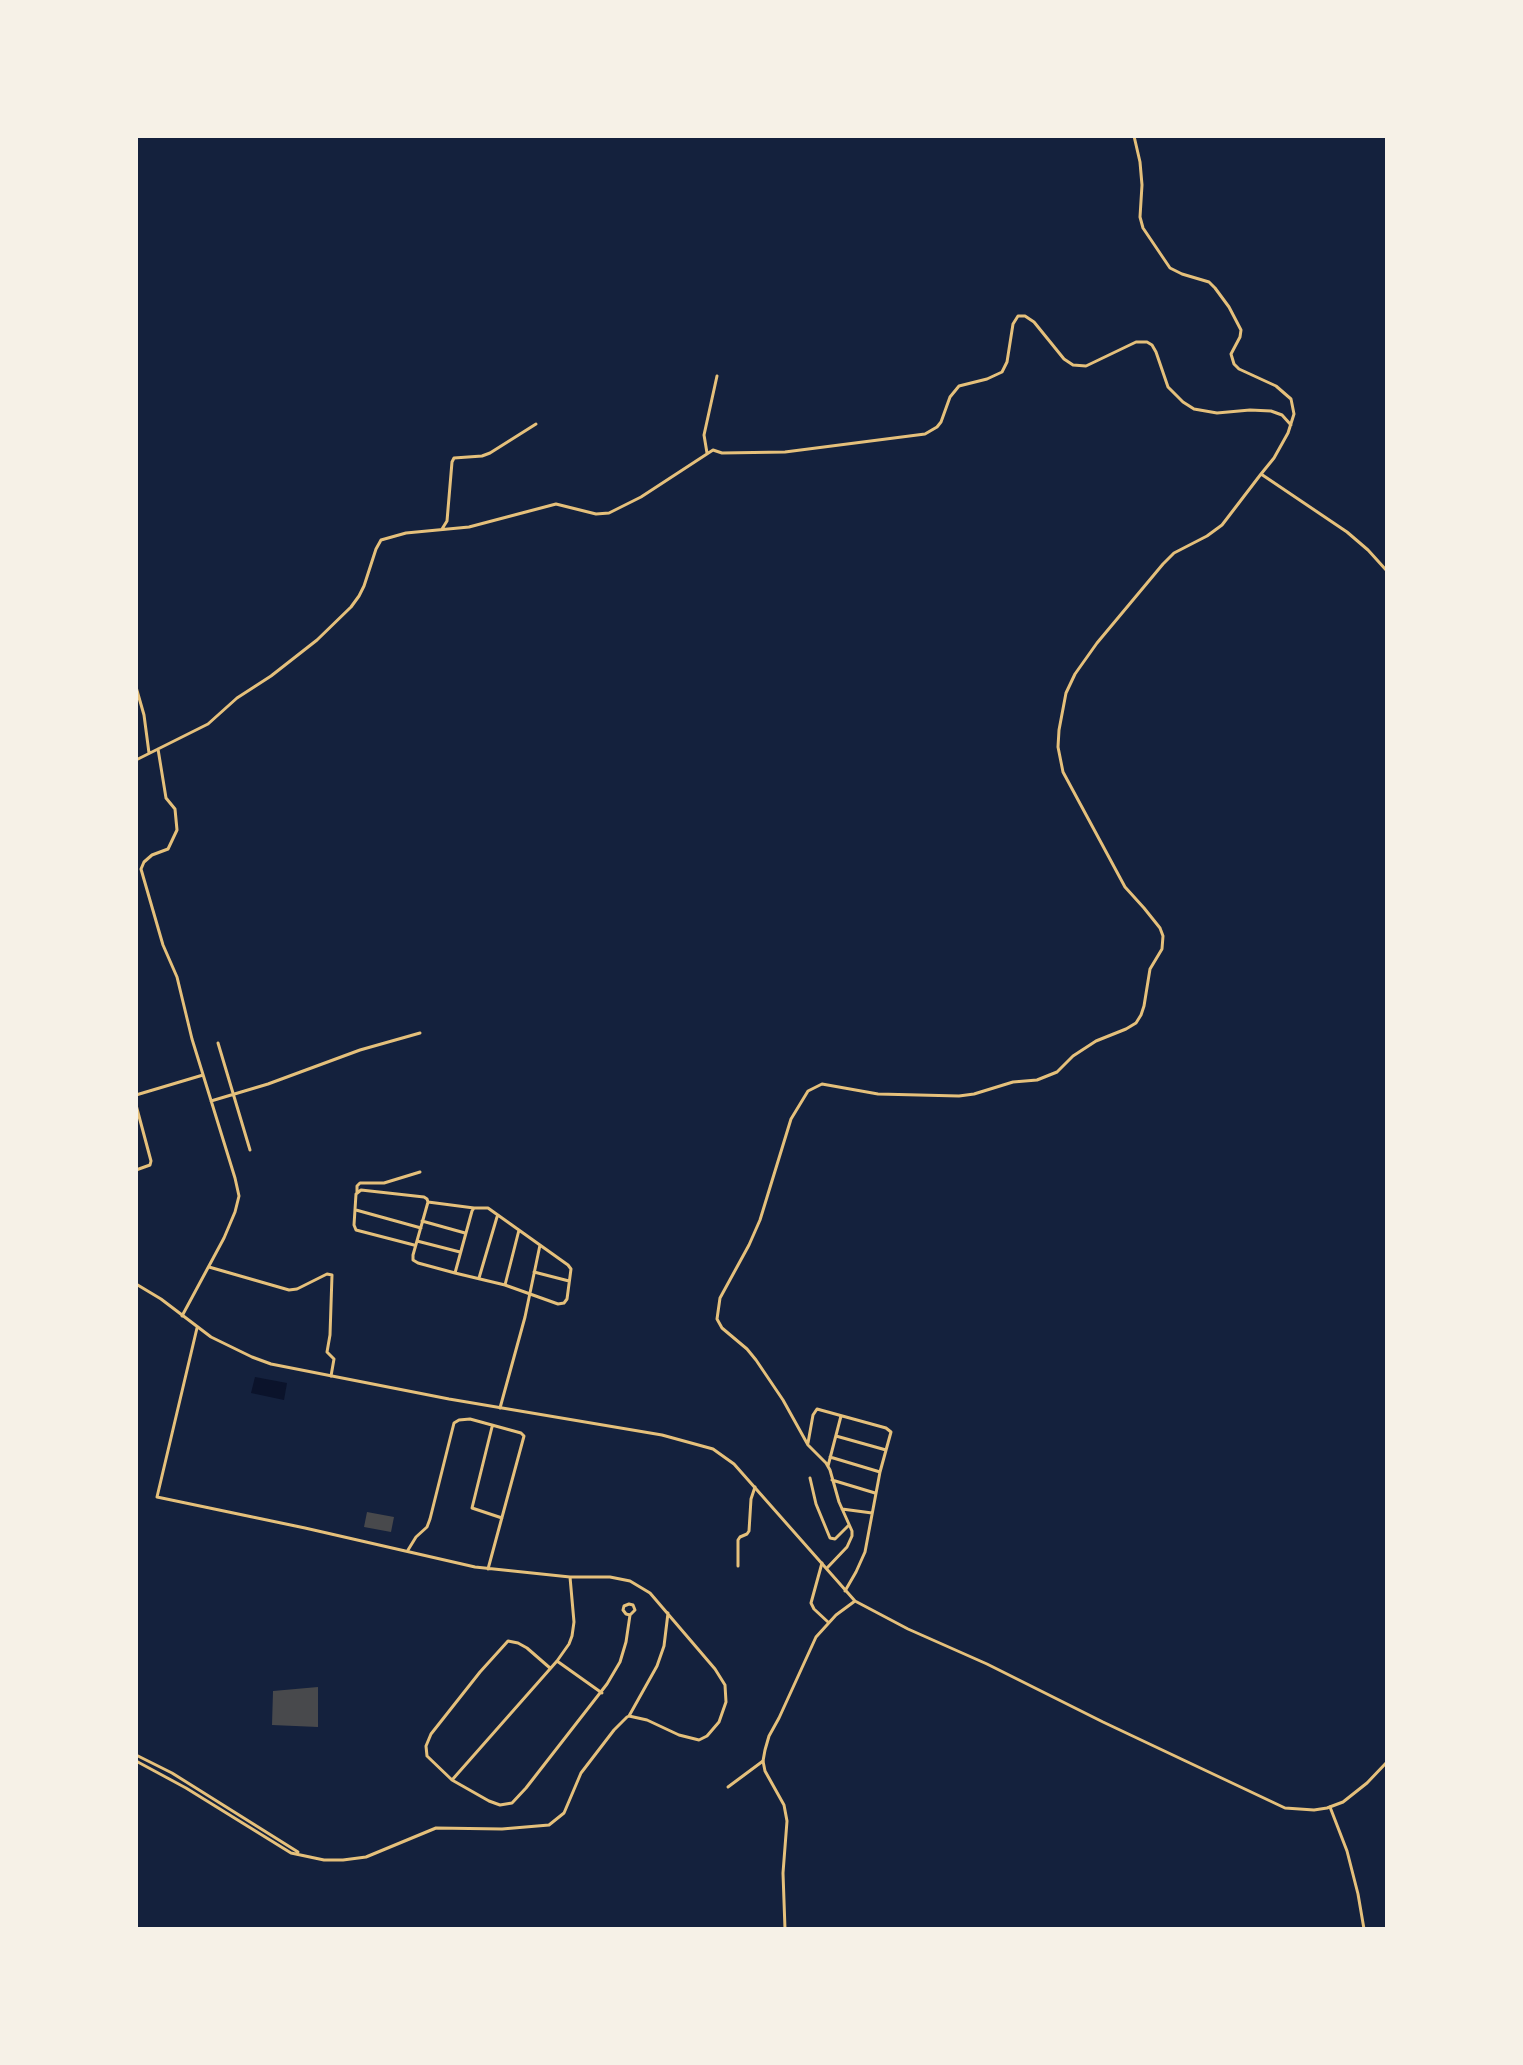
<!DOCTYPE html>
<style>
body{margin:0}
#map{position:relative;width:1523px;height:2065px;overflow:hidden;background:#14213d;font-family:"IBM Plex Sans",sans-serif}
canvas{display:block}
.frame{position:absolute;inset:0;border:138px solid #f6f1e7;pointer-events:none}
</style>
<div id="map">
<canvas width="1523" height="2065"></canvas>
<div class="frame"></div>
</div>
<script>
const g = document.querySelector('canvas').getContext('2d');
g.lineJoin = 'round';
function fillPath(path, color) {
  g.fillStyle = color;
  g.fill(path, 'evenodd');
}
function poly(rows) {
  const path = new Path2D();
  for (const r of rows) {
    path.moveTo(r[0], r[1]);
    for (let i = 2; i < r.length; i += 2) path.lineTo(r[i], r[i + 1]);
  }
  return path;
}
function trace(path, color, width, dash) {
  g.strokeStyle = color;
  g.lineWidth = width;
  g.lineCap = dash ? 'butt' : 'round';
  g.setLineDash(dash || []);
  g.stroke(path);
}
fillPath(poly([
 [255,1377,287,1383,284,1400,251,1393]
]), '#0b132b');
fillPath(poly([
 [367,1512,394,1517,391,1532,364,1527],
 [318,1687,318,1727,272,1725,273,1691]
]), '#48494c');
trace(poly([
 [1134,136,1140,162,1142,185,1140,217,1143,228,1170,268,1182,274,1209,282,1215,288,1229,307,1241,330,1240,337,1231,354,1234,364,1239,369,1276,386,1291,399,1294,414,1288,433,1274,458,1261,474,1347,532,1368,550,1387,571],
 [707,453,704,435,717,376],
 [442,529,447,521,452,462,454,458,482,456,490,453,536,424],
 [136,687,144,715,149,753],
 [158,749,166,798,175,809,177,830,168,849,152,855,144,862,141,869,143,876,163,945,177,977,192,1039,235,1178,239,1196,235,1212,224,1238,182,1316],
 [136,760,208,724,237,698,271,676,317,640,351,607,359,596,364,586,376,549,381,540,406,533,469,527,556,504,596,514,609,513,641,497,713,450,722,453,785,452,925,434,937,427,941,422,950,397,959,386,987,379,1002,372,1007,362,1013,324,1018,316,1025,316,1034,322,1064,359,1073,365,1086,366,1136,342,1147,342,1152,345,1156,352,1168,387,1183,402,1194,409,1217,413,1250,410,1271,411,1282,415,1291,425],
 [218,1043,250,1150],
 [136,1095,203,1075],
 [211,1101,268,1084,360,1050,420,1033],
 [136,1105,151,1161,150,1165,136,1170],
 [357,1192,357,1186,360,1183,384,1183,420,1172],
 [356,1210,421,1228],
 [422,1221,465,1233],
 [417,1241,460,1252],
 [414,1245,356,1230,354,1225,356,1194,361,1190,424,1197,427,1199,428,1202],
 [209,1267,289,1290,297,1289,327,1274,332,1275,330,1335,327,1352,334,1359,331,1376],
 [534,1272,569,1281],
 [455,1273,472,1211,474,1208,488,1208,568,1265,571,1269,567,1299,564,1303,558,1304,505,1285,455,1273,418,1263,413,1260,413,1255,428,1202,474,1208],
 [479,1278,497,1217],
 [505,1285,519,1230],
 [500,1408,525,1317,540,1245],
 [492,1427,472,1508,502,1518],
 [836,1436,886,1450],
 [808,1443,813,1415,817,1409,886,1428,891,1432,880,1472,865,1552,856,1572,845,1591],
 [830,1457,880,1472],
 [828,1466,841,1416],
 [810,1478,816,1504,830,1538,835,1539,849,1525],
 [832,1480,875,1493],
 [842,1509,872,1513],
 [408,1550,416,1537,427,1527,430,1519,454,1423,459,1420,470,1419,521,1433,524,1436,488,1569],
 [822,1563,811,1603,814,1609,828,1622],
 [738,1566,738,1540,740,1537,747,1534,749,1531,751,1499,755,1487],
 [827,1568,847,1547,852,1536,852,1531,839,1502,830,1470,826,1463,808,1445,783,1400,756,1360,747,1349,722,1328,717,1319,720,1298,749,1245,760,1220,791,1119,808,1091,822,1084,878,1094,959,1096,974,1094,1013,1082,1037,1080,1057,1072,1073,1056,1096,1041,1126,1029,1136,1023,1141,1015,1144,1006,1150,969,1162,949,1163,936,1160,928,1144,908,1125,887,1063,772,1058,747,1059,730,1066,693,1075,674,1097,643,1163,564,1174,553,1207,536,1222,525,1261,474],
 [557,1661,602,1693],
 [550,1668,527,1648,518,1643,508,1641,480,1672,431,1734,426,1746,427,1756,452,1780,489,1801,500,1805,512,1803,526,1788,607,1684,620,1662,626,1642,630,1615,635,1610,633,1605,629,1604,624,1606,623,1610,626,1614,630,1615],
 [629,1716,657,1666,664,1646,668,1613],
 [136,1755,172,1773,298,1852],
 [136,1761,186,1788,291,1853,324,1860,343,1860,366,1857,436,1828,502,1829,549,1825,564,1813,581,1773,614,1730,627,1717,629,1716,647,1720,679,1735,699,1740,707,1736,719,1722,726,1702,725,1685,715,1669,650,1593,630,1581,610,1577,570,1577,475,1567,305,1528,157,1497,197,1328],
 [452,1780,557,1661,569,1644,572,1636,574,1622,570,1577],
 [728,1787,763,1761],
 [1330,1807,1347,1851,1358,1894,1364,1929]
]), '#e5c07b', 3);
trace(poly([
 [136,1284,161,1299,211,1337,252,1357,271,1364,449,1399,662,1435,713,1449,734,1464,855,1601,908,1629,987,1664,1103,1722,1285,1808,1314,1810,1327,1808,1343,1802,1367,1783,1387,1762],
 [785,1929,783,1873,787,1821,784,1805,765,1771,763,1761,765,1750,769,1736,779,1718,816,1637,836,1615,855,1601]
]), '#e5c07b', 3);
</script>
